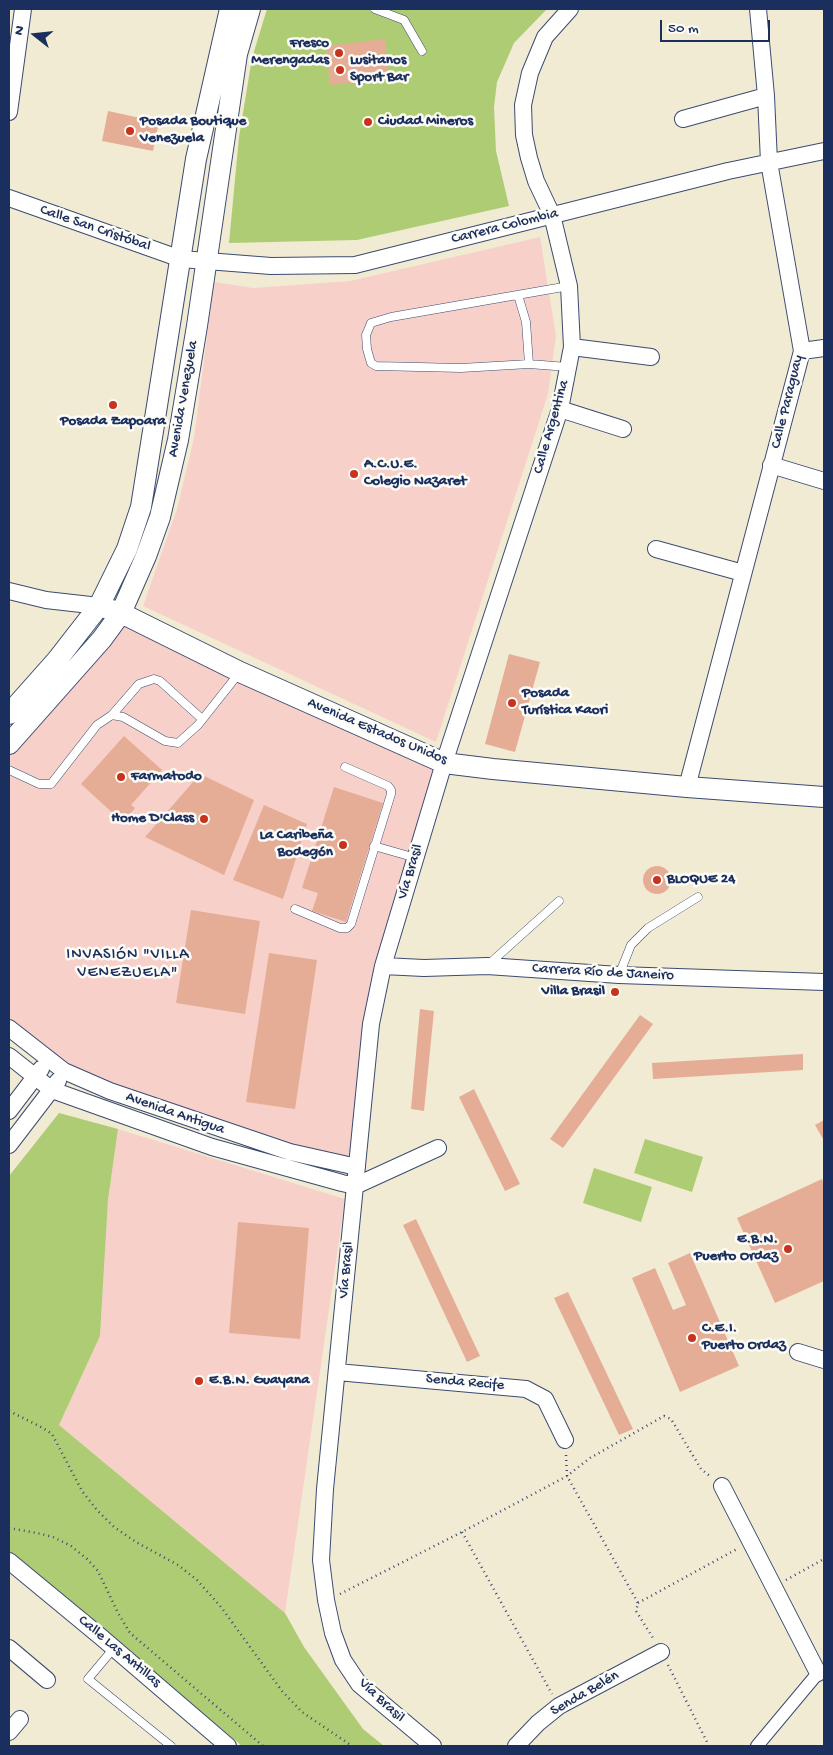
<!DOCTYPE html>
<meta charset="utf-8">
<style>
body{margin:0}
#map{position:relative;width:833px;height:1755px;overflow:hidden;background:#f2ebd4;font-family:"Gochi Hand",sans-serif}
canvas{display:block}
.frame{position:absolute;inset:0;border:10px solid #1b2f5e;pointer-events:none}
.north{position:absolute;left:10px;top:10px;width:50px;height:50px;-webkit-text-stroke:4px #fdfcf7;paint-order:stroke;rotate:286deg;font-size:14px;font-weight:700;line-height:20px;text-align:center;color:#1b2f5e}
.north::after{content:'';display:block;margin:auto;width:18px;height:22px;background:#1b2f5e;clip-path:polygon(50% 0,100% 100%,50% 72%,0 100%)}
.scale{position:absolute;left:660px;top:20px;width:110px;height:22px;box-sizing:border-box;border:2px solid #1b2f5e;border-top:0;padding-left:6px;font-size:15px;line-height:18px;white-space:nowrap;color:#1b2f5e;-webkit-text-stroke:4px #fdfcf7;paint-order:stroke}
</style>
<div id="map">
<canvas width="833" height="1755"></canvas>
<div class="frame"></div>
<div class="north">N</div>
<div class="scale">50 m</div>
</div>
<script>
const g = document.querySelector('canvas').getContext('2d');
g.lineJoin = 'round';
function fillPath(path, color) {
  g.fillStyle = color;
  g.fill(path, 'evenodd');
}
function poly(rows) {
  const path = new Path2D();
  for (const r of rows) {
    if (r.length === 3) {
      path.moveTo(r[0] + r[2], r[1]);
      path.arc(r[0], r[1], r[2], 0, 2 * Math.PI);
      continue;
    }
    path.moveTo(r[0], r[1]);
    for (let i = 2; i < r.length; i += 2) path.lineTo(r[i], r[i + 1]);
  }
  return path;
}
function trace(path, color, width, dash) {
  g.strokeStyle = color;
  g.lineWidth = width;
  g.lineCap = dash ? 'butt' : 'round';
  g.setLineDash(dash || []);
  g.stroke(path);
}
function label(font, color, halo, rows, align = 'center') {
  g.font = font + ' "Gochi Hand",sans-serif';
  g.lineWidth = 5;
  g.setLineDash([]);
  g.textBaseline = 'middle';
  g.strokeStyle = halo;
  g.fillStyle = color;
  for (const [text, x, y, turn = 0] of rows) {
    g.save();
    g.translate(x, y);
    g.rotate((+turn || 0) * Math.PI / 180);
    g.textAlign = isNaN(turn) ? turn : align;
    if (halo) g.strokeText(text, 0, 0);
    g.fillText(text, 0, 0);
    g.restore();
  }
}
fillPath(poly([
 [540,237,556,336,548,394,436,742,143,606,177,509,194,438,214,282,253,288,350,281],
 [121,613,444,763,383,966,357,1167,110,1091,9,1028,9,744],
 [118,1129,345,1199,285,1613,59,1425,100,1336,108,1200]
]), '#f7d0ca');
fillPath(poly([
 [267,9,547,9,514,43,497,82,494,107,496,151,509,206,357,240,229,243,239,137,252,58],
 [59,1113,118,1129,108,1200,100,1336,59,1425,285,1613,304,1647,363,1729,384,1746,242,1746,9,1551,9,1176],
 [645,1139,703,1157,692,1192,634,1173],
 [594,1168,652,1187,641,1222,583,1203]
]), '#aecc73');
fillPath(poly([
 [385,39,389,79,330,85,326,46],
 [108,111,159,122,153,151,102,141],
 [509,654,540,662,515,752,485,744],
 [124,736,162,770,131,805,135,808,127,818,121,813,117,817,81,784],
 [200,774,254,800,224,875,145,837],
 [334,787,383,803,346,922,312,911,318,893,302,888],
 [264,805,307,824,283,899,233,880],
 [657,880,14],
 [191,910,260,921,245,1014,176,1003],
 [269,953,317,960,295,1109,246,1102],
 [420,1009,434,1011,424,1111,411,1109],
 [640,1015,653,1024,563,1148,550,1139],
 [803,1054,803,1070,653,1079,652,1063],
 [474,1089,520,1184,505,1191,459,1097],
 [824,1120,824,1139,823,1139,815,1125],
 [822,1179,824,1184,824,1281,775,1303,737,1218],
 [416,1219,480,1356,467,1362,403,1225],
 [238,1222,309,1228,300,1339,229,1333],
 [690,1253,739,1366,680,1392,632,1278,655,1268,673,1310,686,1305,668,1263],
 [568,1292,633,1429,619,1435,554,1298]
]), '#e6ad96');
const service = poly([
 [375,9,404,20,422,51],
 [518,295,526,322,529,364],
 [568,367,529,364,461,368,376,366,371,363,367,349,366,335,371,323,391,317,569,286],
 [112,715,139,684,154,679,160,681,202,719],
 [9,770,39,784,51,784,97,725,112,715,123,717,165,741,178,743,198,725,240,672],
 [374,846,416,858],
 [295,909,340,928,347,928,351,924,391,794,391,790,388,786,345,767],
 [489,964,559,901],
 [619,975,631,945,648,928,698,897],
 [114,1648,88,1679,171,1746]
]);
const pedestrian = poly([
 [757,1746,818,1673]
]);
const minor = poly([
 [9,112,23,9],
 [683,119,766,96],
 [9,198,181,259,271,266,355,265,728,171,824,151],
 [572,347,651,357],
 [802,351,824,348],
 [560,409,623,429],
 [771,465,824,481],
 [656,549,743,573],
 [9,591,46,600,99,606],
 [687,787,802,351,769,162,766,96,758,9],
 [383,966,424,968,487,966,619,975,824,982],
 [9,1028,64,1071,110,1091,290,1152,357,1167],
 [9,1056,52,1090,212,1147,342,1183,355,1186,438,1148],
 [9,1111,41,1069],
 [9,1145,58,1081],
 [798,1352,824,1360],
 [337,1372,526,1389,545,1399,565,1440],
 [722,1486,818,1673],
 [9,1561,101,1637,228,1746],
 [9,1648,47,1680],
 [9,1732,20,1719],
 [433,1746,359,1684,343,1660,333,1633,326,1600,321,1560,325,1489,371,1024,383,966,444,763,560,409,572,347,569,286,552,215,536,181,529,158,524,135,523,105,530,73,545,37,570,9],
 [516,1746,538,1723,559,1706,661,1652]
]);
const tertiary = poly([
 [99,606,121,613,240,672,444,763,493,769,687,787,824,797],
 [9,714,57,660,99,606,127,549,141,507,196,159,230,9],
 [9,744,102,639,121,613,146,556,160,517,178,440,197,326,237,54,250,9]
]);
trace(service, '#3b4b70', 9);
trace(pedestrian, '#3b4b70', 14);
trace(minor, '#3b4b70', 18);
trace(tertiary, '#3b4b70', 22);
trace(poly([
 [9,1411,43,1428,52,1434,82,1491,97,1510,114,1527,136,1542,178,1565,197,1580,221,1607,282,1691,302,1712,352,1746],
 [566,1455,567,1476,638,1603,636,1611,653,1638],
 [9,1528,37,1533,53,1537,71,1546,87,1559,98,1571,118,1613,130,1633,263,1746],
 [462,1532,552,1694],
 [786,1580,824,1559],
 [340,1594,462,1532,567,1476,590,1458,664,1416,671,1419,701,1469,711,1477],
 [638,1603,737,1549],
 [668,1665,709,1746]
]), '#3b4b70', 2.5, [1, 4]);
trace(service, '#fff', 8);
trace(pedestrian, '#fff', 12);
trace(minor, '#fff', 16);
trace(tertiary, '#fff', 20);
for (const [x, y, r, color] of [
 [339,53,5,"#c8321e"],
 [340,70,5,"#c8321e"],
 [368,122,5,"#c8321e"],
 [130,131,5,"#c8321e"],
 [113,405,5,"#c8321e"],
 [354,474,5,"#c8321e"],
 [512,703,5,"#c8321e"],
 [121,777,5,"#c8321e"],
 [204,819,5,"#c8321e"],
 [343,845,5,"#c8321e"],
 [657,880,5,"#c8321e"],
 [615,992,5,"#c8321e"],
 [788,1249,5,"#c8321e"],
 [692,1338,5,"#c8321e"],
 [199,1381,5,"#c8321e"]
]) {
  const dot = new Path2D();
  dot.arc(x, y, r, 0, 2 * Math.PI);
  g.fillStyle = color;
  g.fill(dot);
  trace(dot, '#fdfcf7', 2);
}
label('bold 15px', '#1b2f5e', '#fdfcf7', [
 ["Fresco",329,44,"right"],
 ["Merengadas",329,61,"right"],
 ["Lusitanos",350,61],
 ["Sport Bar",350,78],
 ["Posada Boutique",140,122],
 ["Venezuela",140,139],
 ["Ciudad Mineros",378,122],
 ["Posada Zapoara",113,422,"center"],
 ["A.C.U.E.",364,465],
 ["Colegio Nazaret",364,482],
 ["Posada",522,694],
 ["Turística Kaori",522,711],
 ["Farmatodo",131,777],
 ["Home D'Class",194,819,"right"],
 ["La Caribeña",333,836,"right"],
 ["Bodegón",333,853,"right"],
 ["BLOQUE 24",667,880],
 ["Villa Brasil",605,992,"right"],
 ["E.B.N.",778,1240,"right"],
 ["Puerto Ordaz",778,1257,"right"],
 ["C.E.I.",702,1329],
 ["Puerto Ordaz",702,1346],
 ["E.B.N. Guayana",209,1381]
], 'left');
label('15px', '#1b2f5e', '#fdfcf7', [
 ["Carrera Colombia",505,227,-14],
 ["Calle San Cristóbal",95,229,19],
 ["Avenida Venezuela",184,399,-80],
 ["Calle Paraguay",788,402,-76],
 ["Calle Argentina",552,427,-74],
 ["Avenida Estados Unidos",377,732,23],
 ["Vía Brasil",411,872,-73],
 ["Carrera Río de Janeiro",603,973,3],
 ["Avenida Antigua",175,1114,19],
 ["Vía Brasil",347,1270,-85],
 ["Senda Recife",465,1383,5],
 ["Calle Las Antillas",119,1652,40],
 ["Senda Belén",585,1694,-30],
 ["Vía Brasil",381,1701,43]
]);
g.letterSpacing = '1px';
label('16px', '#1b2f5e', '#fdfcf7', [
 ["INVASIÓN \"VILLA",128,956],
 ["VENEZUELA\"",128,974]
]);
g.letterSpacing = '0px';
</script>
